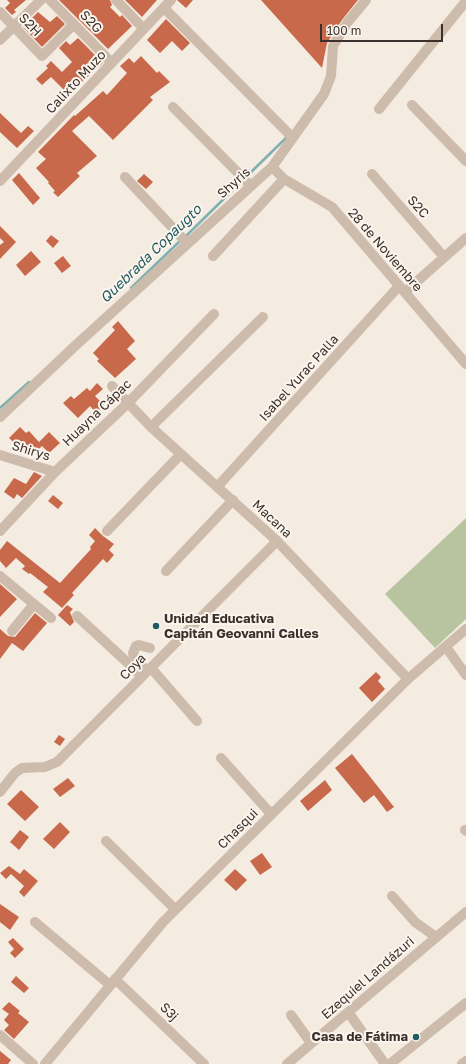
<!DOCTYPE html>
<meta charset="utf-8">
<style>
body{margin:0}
#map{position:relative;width:466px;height:1064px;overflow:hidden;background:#f4ebe1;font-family:"Golos Text",sans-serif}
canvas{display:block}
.scale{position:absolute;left:320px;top:24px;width:123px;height:18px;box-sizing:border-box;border:2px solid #3b302b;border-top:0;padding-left:5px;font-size:12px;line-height:14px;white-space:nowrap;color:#3b302b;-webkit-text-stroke:3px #fbf5ee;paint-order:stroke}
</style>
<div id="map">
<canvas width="466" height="1064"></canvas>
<div class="scale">100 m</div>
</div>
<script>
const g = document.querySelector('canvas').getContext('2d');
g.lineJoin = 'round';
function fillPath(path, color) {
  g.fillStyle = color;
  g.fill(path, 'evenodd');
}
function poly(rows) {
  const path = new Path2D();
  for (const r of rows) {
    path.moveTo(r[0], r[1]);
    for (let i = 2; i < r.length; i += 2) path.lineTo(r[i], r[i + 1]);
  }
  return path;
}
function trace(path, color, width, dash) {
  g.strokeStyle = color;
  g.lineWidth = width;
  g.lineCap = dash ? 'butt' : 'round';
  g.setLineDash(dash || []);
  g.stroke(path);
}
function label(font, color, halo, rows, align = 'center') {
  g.font = font + ' "Golos Text",sans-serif';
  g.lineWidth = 4;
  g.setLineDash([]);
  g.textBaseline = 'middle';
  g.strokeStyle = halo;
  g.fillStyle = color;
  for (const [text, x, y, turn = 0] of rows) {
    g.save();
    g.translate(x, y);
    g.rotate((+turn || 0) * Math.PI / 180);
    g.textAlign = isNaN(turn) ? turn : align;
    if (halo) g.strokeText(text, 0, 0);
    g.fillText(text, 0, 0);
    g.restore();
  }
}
fillPath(poly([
 [466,518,466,619,435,648,385,594]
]), '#b8c4a0');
trace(poly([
 [246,177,287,137],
 [185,237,243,180],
 [131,288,181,240],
 [0,408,29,382]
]), '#7fb0b2', 2.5);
fillPath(poly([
 [7,0,26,0,14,10,16,12,12,15,5,8,10,3],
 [59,0,110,0,112,5,110,7,120,17,122,15,132,26,108,49],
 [125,0,157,0,142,17],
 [177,0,193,0,186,8],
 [261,0,358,0,342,20,327,43,322,68],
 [38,12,50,22,57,16,65,24,42,47,23,27],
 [166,19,190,43,182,51,172,41,160,53,147,40],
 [78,38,103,63,68,94,51,77,42,85,36,79,48,68,46,66,51,61,62,72,72,62,59,48,66,41,70,45],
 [141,56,157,73,159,71,170,82,150,97,153,100,113,140,89,116,72,131,97,156,77,173,80,176,58,197,53,192,55,191,48,183,49,182,36,168,46,159,38,152,74,115,75,116,103,91,107,95,127,73,120,66,129,58,134,63],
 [0,113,21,133,28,126,34,131,17,148,0,132],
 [19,173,40,198,33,205,12,180],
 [144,174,153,182,146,189,137,181],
 [0,226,16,242,0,259,0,245,4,242,0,238],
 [51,235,59,241,53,248,46,241],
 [31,251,41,262,25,276,16,265],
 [63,256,71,266,62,273,54,263],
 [118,321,135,341,127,349,136,359,115,378,97,361,99,359,93,353,115,330,112,327],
 [97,383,103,389,95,396,104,405,96,413,90,406,78,418,63,403,71,396,74,399,87,388,90,391],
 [20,427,26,433,29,431,39,442,49,432,60,443,49,453,42,446,38,450,33,446,26,454,9,438],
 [34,472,42,476,22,498,17,494,14,499,4,492,14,478,26,484],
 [53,495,63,503,58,509,48,501],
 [95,528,103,536,114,544,109,550,114,555,107,563,103,559,72,593,74,595,62,608,43,592,48,587,30,573,29,574,22,569,25,566,16,558,6,568,0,561,0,550,7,541,60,583,91,549,90,547,95,541,89,535],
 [0,584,17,599,0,617],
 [67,605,73,609,70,612,74,622,70,626,58,615],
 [35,613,47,623,23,651,12,643,0,659,0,629,8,636,15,637],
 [376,672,381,677,378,681,385,689,372,702,359,688],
 [59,735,65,739,60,746,54,742],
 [352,754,394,807,387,812,374,795,364,803,335,768],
 [68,778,75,786,60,797,53,789],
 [325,780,332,790,308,811,300,801],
 [21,790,39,807,25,821,7,804],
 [60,822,70,832,54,849,43,839],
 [20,830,29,837,19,850,10,842],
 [262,853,272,867,260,875,250,861],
 [9,866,20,874,24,869,38,881,24,897,19,892,24,886,11,874,6,879,0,873],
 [235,869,247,880,236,891,224,880],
 [0,904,19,917,10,930,0,922],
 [13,938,24,949,15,958,10,953,14,949,8,942],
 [16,976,29,988,24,993,11,982],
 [9,1002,20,1011,18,1013,29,1022,14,1039,4,1030,9,1025,4,1020,9,1014,2,1009],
 [0,1051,11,1060,8,1064,0,1064]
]), '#c8694b');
trace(poly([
 [50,0,112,63],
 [116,0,143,28],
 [164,8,293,138],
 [0,12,42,56,74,24],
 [0,40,41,0],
 [412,105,466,161],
 [173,107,250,185],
 [379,109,466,1],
 [272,167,284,179,332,207,466,364],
 [372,174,444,257],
 [125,177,187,243],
 [0,181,171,0],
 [213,256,284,179],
 [405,292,466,238],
 [112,386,151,427,277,541,408,679],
 [0,417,76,345,272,167,324,94,331,76,333,46,347,23,366,0],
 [151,427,263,317],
 [0,455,55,472],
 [218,486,399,286],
 [0,531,55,472,128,403,214,314],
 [107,531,181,454],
 [166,571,233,500],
 [0,576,51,618],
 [77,616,142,676],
 [12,631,34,604],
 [446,647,466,675],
 [151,668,197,721],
 [147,671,135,659,133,653,136,646,139,645,150,648],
 [221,758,271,814],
 [0,792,15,773,22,768,45,767,57,762,277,541],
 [465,830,466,831],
 [106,841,175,909],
 [392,896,415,922,436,937],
 [35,922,110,985],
 [115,979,204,1064],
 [348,1012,385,1064],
 [291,1015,311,1043],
 [0,1035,33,1064],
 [45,1064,163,922,408,679,466,629],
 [287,1064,466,912],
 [390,1064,466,1003],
 [462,1064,466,1061]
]), '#cdbbac', 10);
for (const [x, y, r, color] of [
 [156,626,4,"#1f5a5e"],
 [416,1037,4,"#1f5a5e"]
]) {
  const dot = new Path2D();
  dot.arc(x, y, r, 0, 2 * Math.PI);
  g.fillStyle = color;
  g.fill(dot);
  trace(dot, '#fbf5ee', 1.5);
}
label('13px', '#3b302b', '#fbf5ee', [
 ["S2G",91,22,46],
 ["S2H",30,25,46],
 ["Calixto Muzo",76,82,-47],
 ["Shyris",234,183,-42],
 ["S2C",418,207,49],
 ["28 de Noviembre",385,250,49],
 ["Isabel Yurac Palla",299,378,-48],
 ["Huayna Cápac",97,413,-44],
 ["Shirys",31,451,17],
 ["Macana",272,519,43],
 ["Coya",133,667,-46],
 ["Chasqui",238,829,-45],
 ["Ezequiel Landázuri",368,978,-41],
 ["S3j",169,1012,44]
]);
label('bold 13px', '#3b302b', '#fbf5ee', [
 ["Unidad Educativa",164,619],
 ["Capitán Geovanni Calles",164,634],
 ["Casa de Fátima",408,1037,"right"]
], 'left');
label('italic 14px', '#1f5a5e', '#fbf5ee', [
 ["Quebrada Copaugto",151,254,-44]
]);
</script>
